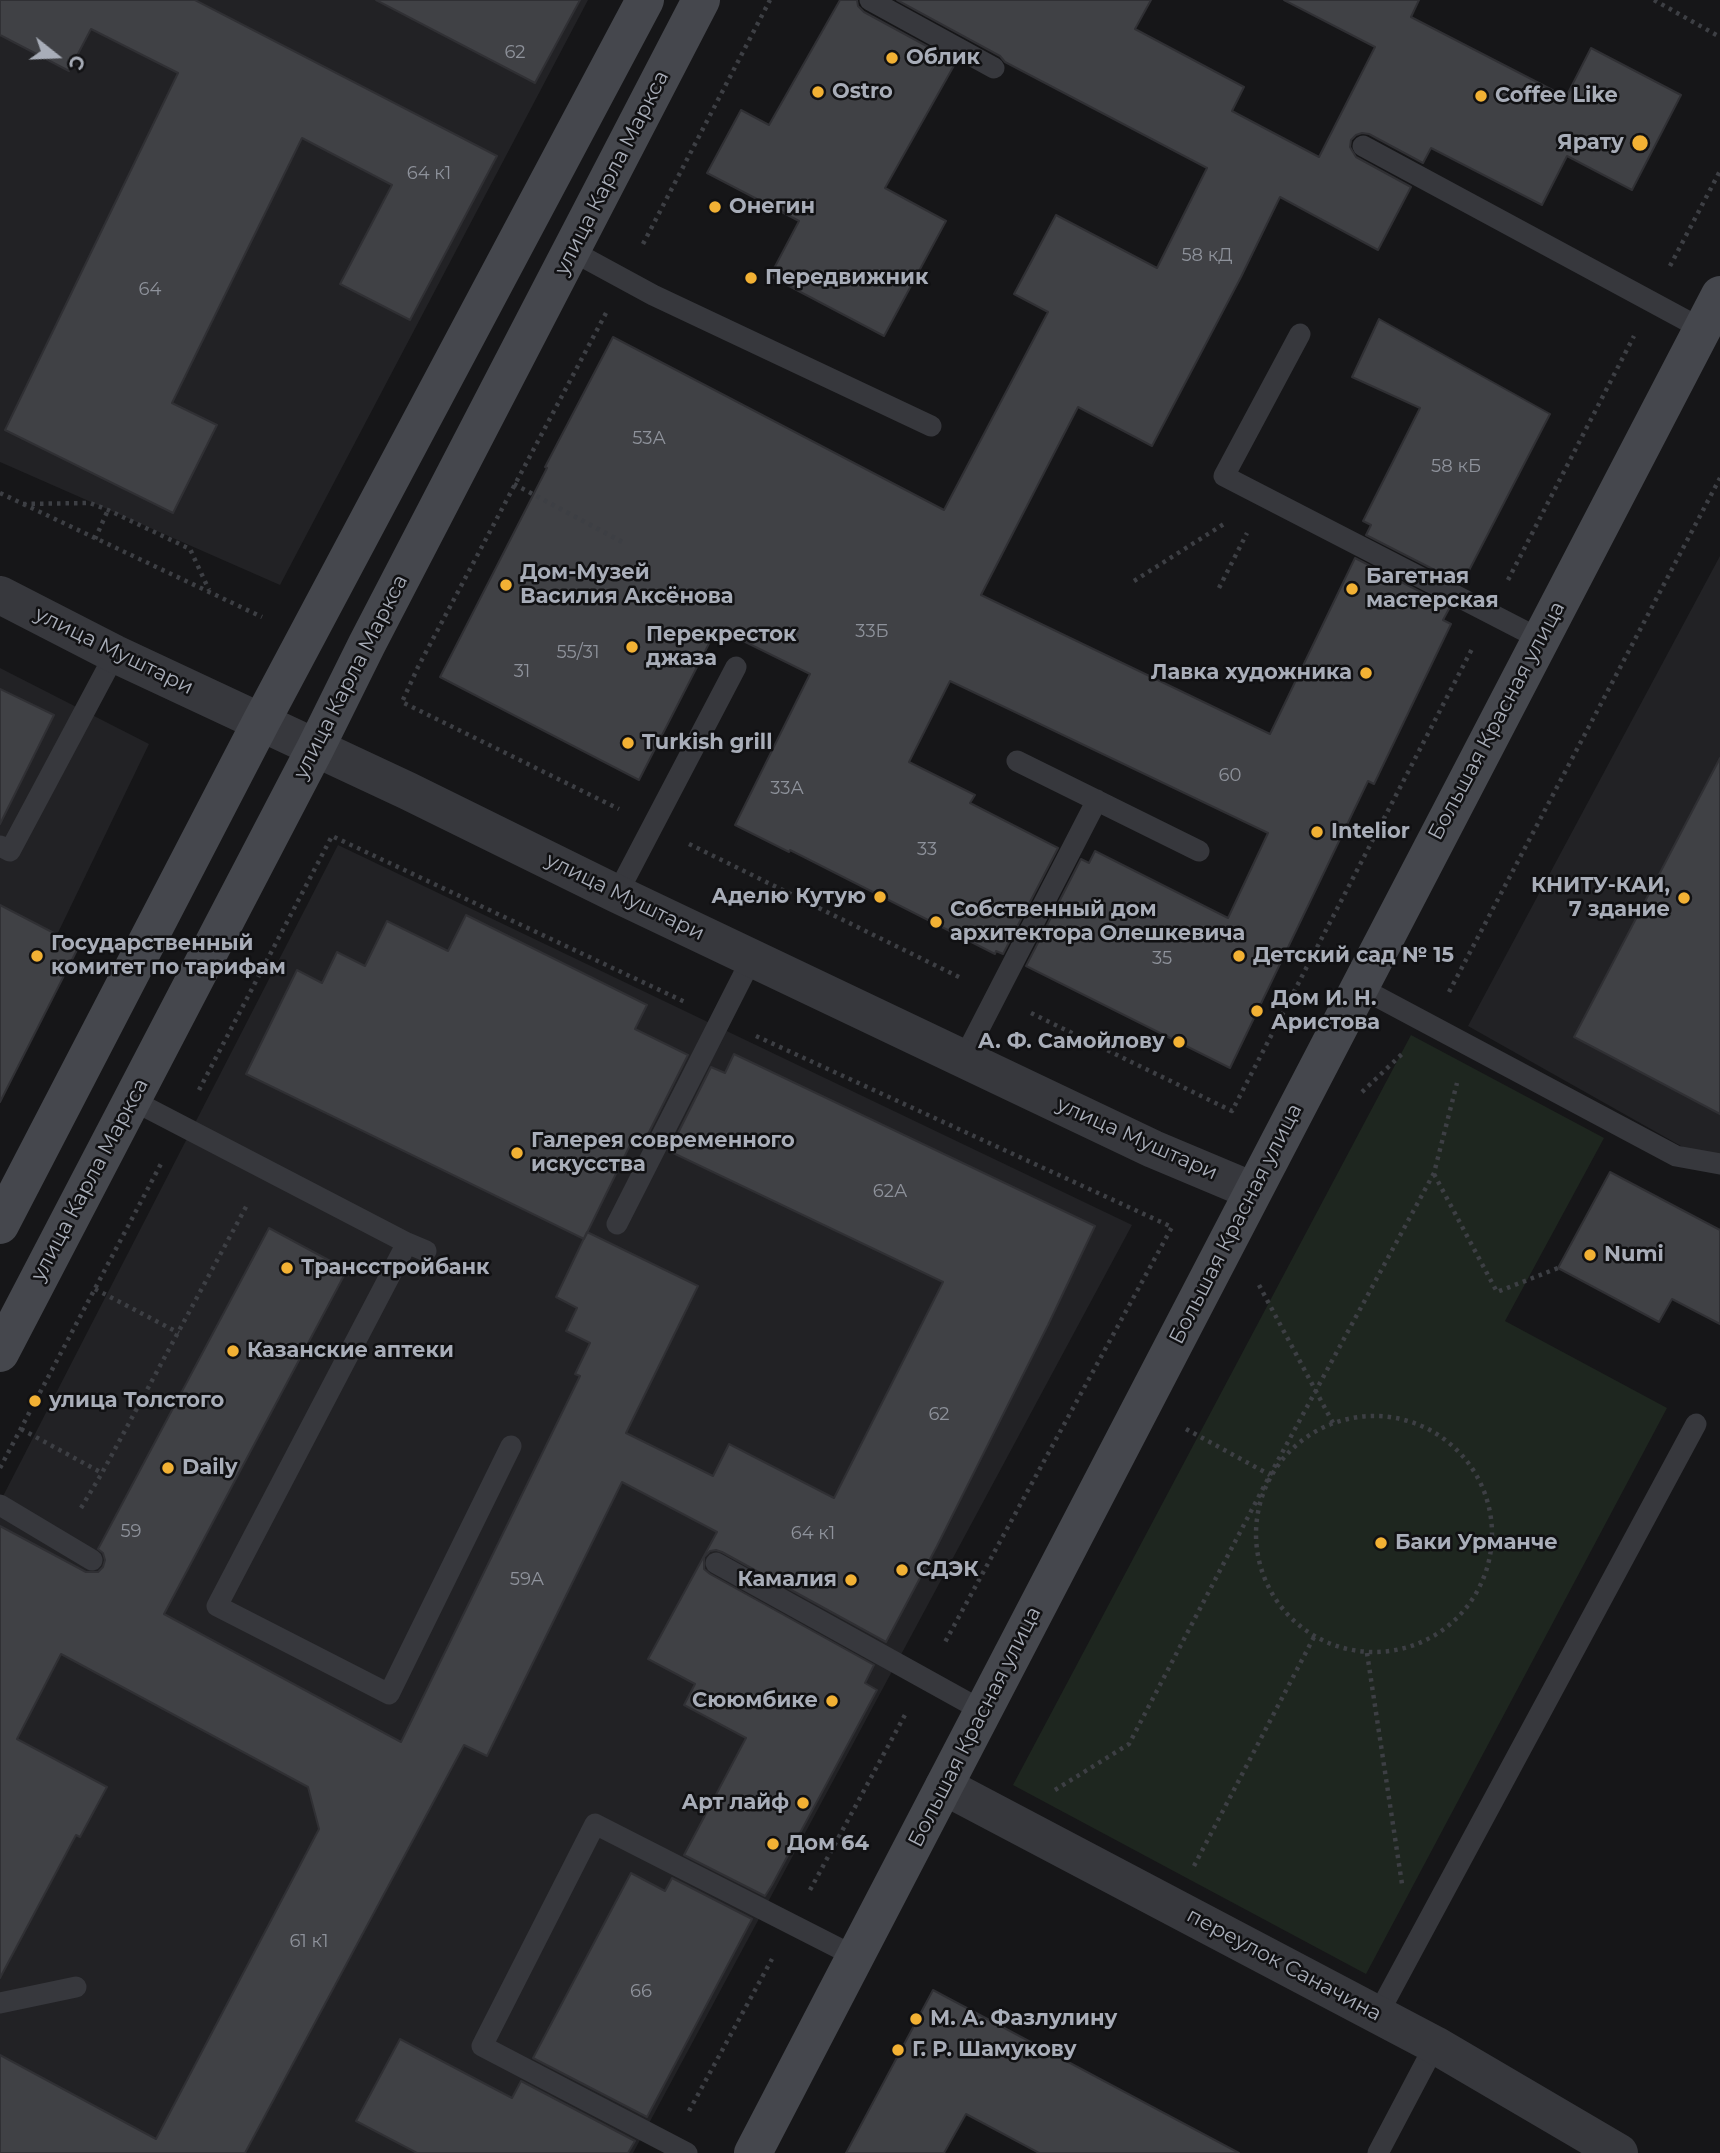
<!DOCTYPE html>
<meta charset="utf-8">
<style>
body{margin:0}
#map{position:relative;width:1720px;height:2153px;overflow:hidden;background:#161618;font-family:Montserrat,sans-serif}
canvas{display:block}
.north{position:absolute;left:21px;top:21px;width:70px;height:70px;-webkit-text-stroke:5px #111113;paint-order:stroke;rotate:108deg;font-size:19px;font-weight:700;line-height:28px;text-align:center;color:#a8adb8}
.north::after{content:'';display:block;margin:auto;width:24px;height:32px;background:#a8adb8;clip-path:polygon(50% 0,100% 100%,50% 72%,0 100%)}
</style>
<div id="map">
<canvas width="1720" height="2153"></canvas>
<div class="north">С</div>
</div>
<script>
const g = document.querySelector('canvas').getContext('2d');
g.lineJoin = 'round';
function fillPath(path, color) {
  g.fillStyle = color;
  g.fill(path, 'evenodd');
}
function poly(rows) {
  const path = new Path2D();
  for (const r of rows) {
    if (r.length === 3) {
      path.moveTo(r[0] + r[2], r[1]);
      path.arc(r[0], r[1], r[2], 0, 2 * Math.PI);
      continue;
    }
    path.moveTo(r[0], r[1]);
    for (let i = 2; i < r.length; i += 2) path.lineTo(r[i], r[i + 1]);
  }
  return path;
}
function trace(path, color, width, dash) {
  g.strokeStyle = color;
  g.lineWidth = width;
  g.lineCap = dash ? 'butt' : 'round';
  g.setLineDash(dash || []);
  g.stroke(path);
}
function label(font, color, halo, rows, align = 'center') {
  g.font = font + ' Montserrat,sans-serif';
  g.lineWidth = 5;
  g.setLineDash([]);
  g.textBaseline = 'middle';
  g.strokeStyle = halo;
  g.fillStyle = color;
  for (const [text, x, y, turn = 0] of rows) {
    g.save();
    g.translate(x, y);
    g.rotate((+turn || 0) * Math.PI / 180);
    g.textAlign = isNaN(turn) ? turn : align;
    if (halo) g.strokeText(text, 0, 0);
    g.fillText(text, 0, 0);
    g.restore();
  }
}
fillPath(poly([
 [0,0,588,0,280,585,0,462],
 [1720,556,1720,1168,1468,1026],
 [0,668,149,744,0,1053],
 [338,845,1132,1225,633,2153,0,2153,0,1502]
]), '#222225');
fillPath(poly([
 [1411,1035,1604,1138,1505,1321,1667,1408,1366,1974,1013,1785]
]), '#1e261f');
const building = poly([
 [0,0,195,0,497,156,410,320,340,284,392,185,302,138,172,403,217,425,173,513,5,430,178,73,91,29,69,71,0,35,0,0],
 [376,0,580,0,535,83,376,0],
 [840,0,857,0,858,6,864,12,956,62,885,188,946,221,884,336,770,276,799,221,707,173,741,110,769,125,840,0],
 [897,0,1151,0,1135,29,1244,87,1232,111,1319,157,1375,47,1284,0,1419,0,1411,17,1566,97,1591,48,1681,95,1632,190,1567,156,1542,205,1431,148,1423,163,1369,134,1362,133,1356,135,1351,140,1350,147,1356,157,1411,187,1378,250,1280,197,1241,277,1152,446,1078,407,981,595,1270,734,1355,558,1450,607,1443,620,1451,624,1374,784,1368,781,1230,1068,1026,966,1081,859,1089,863,1095,851,1228,918,1268,833,950,681,909,762,975,795,970,803,1058,848,1003,954,996,951,995,954,790,850,789,852,735,825,810,674,717,628,639,780,440,677,547,468,545,467,613,337,944,510,1048,312,1014,294,1056,215,1157,268,1207,168,1005,62,1000,56,897,0],
 [1379,319,1550,414,1462,584,1366,535,1371,525,1363,521,1420,408,1352,377,1379,319],
 [0,689,54,715,0,824,0,689],
 [1720,758,1720,1114,1574,1037,1720,758],
 [0,905,79,946,0,1102,0,905],
 [466,915,647,1005,635,1029,688,1055,645,1140,635,1135,584,1239,246,1074,297,970,322,983,337,952,365,966,387,921,448,951,466,915],
 [734,1054,1095,1226,1048,1325,937,1546,886,1642,722,1552,716,1550,710,1551,704,1557,704,1569,710,1574,874,1665,865,1683,877,1690,772,1885,765,1896,684,1855,746,1738,684,1705,695,1684,648,1659,717,1532,622,1482,487,1756,464,1745,245,2153,0,2153,0,2055,156,2139,319,1829,308,1787,61,1654,17,1739,107,1787,80,1837,76,1835,0,1978,0,1526,86,1572,98,1572,103,1567,105,1560,103,1553,98,1549,269,1228,347,1270,164,1614,401,1742,580,1376,575,1374,590,1343,566,1331,577,1308,556,1297,587,1232,698,1286,626,1433,713,1476,729,1444,834,1498,943,1282,669,1151,711,1067,725,1073,734,1054],
 [1610,1172,1720,1230,1720,1324,1672,1299,1659,1322,1558,1268,1610,1172],
 [631,1873,665,1891,672,1878,752,1919,647,2117,533,2058,631,1873],
 [933,1990,1239,2153,1039,2153,966,2114,944,2153,846,2153,933,1990],
 [400,2039,512,2098,521,2081,635,2141,628,2153,417,2153,356,2121,400,2039]
]);
fillPath(building, '#404145');
trace(building, '#303034', 2);
trace(poly([
 [1654,0,1720,37],
 [643,244,770,0],
 [1670,266,1720,171],
 [606,313,418,667,402,702,619,809],
 [514,484,626,544],
 [0,493,262,617],
 [23,504,90,503,108,510,190,549,209,590],
 [95,539,108,510],
 [1508,580,1634,336],
 [1134,581,1227,522],
 [1219,588,1247,533],
 [689,844,961,978],
 [1449,992,1720,478],
 [1031,1013,1232,1111,1473,647],
 [756,1036,1172,1227,944,1644],
 [199,1090,332,836,685,1002],
 [1362,1092,1402,1054],
 [1434,1174,1497,1292,1558,1268],
 [1259,1285,1333,1423],
 [95,1289,179,1333],
 [1374,1534,118],
 [21,1429,102,1473],
 [1186,1429,1270,1475],
 [0,1468,163,1160],
 [81,1508,102,1473,247,1205],
 [1367,1653,1402,1884],
 [1055,1790,1129,1744,1270,1475,1434,1173,1457,1083],
 [1194,1866,1314,1637],
 [810,1890,906,1713],
 [689,2111,772,1959]
]), '#3d3f44', 4.5, [3.5, 5]);
trace(poly([
 [870,0,994,68],
 [1363,146,1702,329],
 [572,251,653,295,931,426],
 [1300,334,1224,476,1540,639],
 [1017,761,1199,851],
 [0,846,10,851,115,654],
 [617,894,736,667],
 [1359,987,1676,1156,1720,1164],
 [964,1058,1097,800],
 [132,1100,407,1243,217,1606,389,1694,511,1446],
 [617,1224,752,958],
 [407,1243,426,1251],
 [0,1505,92,1560],
 [716,1563,983,1711],
 [0,2003,76,1987],
 [1378,2014,1696,1424],
 [687,2153,482,2046,595,1824,856,1957],
 [1378,2153,1435,2045]
]), '#37383d', 21);
trace(poly([
 [0,595,115,654,408,791,617,894,1153,1149,1253,1191],
 [944,1786,1435,2045,1619,2153]
]), '#37383d', 38);
trace(poly([
 [0,1225,261,722,645,0],
 [0,1353,316,747,367,644,701,0],
 [753,2153,1720,295]
]), '#45474d', 38);
for (const [x, y, r, color] of [
 [892,58,7,"#f2b134"],
 [818,92,7,"#f2b134"],
 [1481,96,7,"#f2b134"],
 [1640,143,9,"#f2b134"],
 [715,207,7,"#f2b134"],
 [751,278,7,"#f2b134"],
 [506,585,7,"#f2b134"],
 [1352,589,7,"#f2b134"],
 [632,647,7,"#f2b134"],
 [1366,673,7,"#f2b134"],
 [628,743,7,"#f2b134"],
 [1317,832,7,"#f2b134"],
 [880,897,7,"#f2b134"],
 [1684,898,7,"#f2b134"],
 [936,922,7,"#f2b134"],
 [37,956,7,"#f2b134"],
 [1239,956,7,"#f2b134"],
 [1257,1011,7,"#f2b134"],
 [1179,1042,7,"#f2b134"],
 [517,1153,7,"#f2b134"],
 [1590,1255,7,"#f2b134"],
 [287,1268,7,"#f2b134"],
 [233,1351,7,"#f2b134"],
 [35,1401,7,"#f2b134"],
 [168,1468,7,"#f2b134"],
 [1381,1543,7,"#f2b134"],
 [902,1570,7,"#f2b134"],
 [851,1580,7,"#f2b134"],
 [832,1701,7,"#f2b134"],
 [803,1803,7,"#f2b134"],
 [773,1844,7,"#f2b134"],
 [916,2019,7,"#f2b134"],
 [898,2050,7,"#f2b134"]
]) {
  const dot = new Path2D();
  dot.arc(x, y, r, 0, 2 * Math.PI);
  g.fillStyle = color;
  g.fill(dot);
  trace(dot, '#111113', 2.5);
}
label('18px', '#8e929b', null, [
 ["62",515,53],
 ["64 к1",429,174],
 ["58 кД",1207,256],
 ["64",150,290],
 ["53А",649,439],
 ["58 кБ",1456,467],
 ["33Б",872,632],
 ["55/31",578,653],
 ["31",522,672],
 ["60",1230,776],
 ["33А",787,789],
 ["33",927,850],
 ["35",1162,959],
 ["62А",890,1192],
 ["62",939,1415],
 ["59",131,1532],
 ["64 к1",813,1534],
 ["59А",527,1580],
 ["61 к1",309,1942],
 ["66",641,1992]
]);
label('bold 21px', '#a8adb8', '#111113', [
 ["Облик",906,58],
 ["Ostro",832,92],
 ["Coffee Like",1495,96],
 ["Ярату",1624,143,"right"],
 ["Онегин",729,207],
 ["Передвижник",765,278],
 ["Дом-Музей",520,573],
 ["Василия Аксёнова",520,597],
 ["Багетная",1366,577],
 ["мастерская",1366,601],
 ["Перекресток",646,635],
 ["джаза",646,659],
 ["Лавка художника",1352,673,"right"],
 ["Turkish grill",642,743],
 ["Intelior",1331,832],
 ["КНИТУ-КАИ,",1670,886,"right"],
 ["7 здание",1670,910,"right"],
 ["Аделю Кутую",866,897,"right"],
 ["Собственный дом",950,910],
 ["архитектора Олешкевича",950,934],
 ["Государственный",51,944],
 ["комитет по тарифам",51,968],
 ["Детский сад № 15",1253,956],
 ["Дом И. Н.",1271,999],
 ["Аристова",1271,1023],
 ["А. Ф. Самойлову",1165,1042,"right"],
 ["Галерея современного",531,1141],
 ["искусства",531,1165],
 ["Numi",1604,1255],
 ["Трансстройбанк",301,1268],
 ["Казанские аптеки",247,1351],
 ["улица Толстого",49,1401],
 ["Daily",182,1468],
 ["Баки Урманче",1395,1543],
 ["СДЭК",916,1570],
 ["Камалия",837,1580,"right"],
 ["Сююмбике",818,1701,"right"],
 ["Арт лайф",789,1803,"right"],
 ["Дом 64",787,1844],
 ["М. А. Фазлулину",930,2019],
 ["Г. Р. Шамукову",912,2050]
], 'left');
label('21px', '#a8adb8', '#111113', [
 ["улица Карла Маркса",612,173,-63],
 ["улица Муштари",114,651,26],
 ["улица Карла Маркса",351,677,-63],
 ["Большая Красная улица",1497,721,-62],
 ["улица Муштари",625,897,26],
 ["улица Муштари",1137,1139,24],
 ["улица Карла Маркса",90,1180,-62],
 ["Большая Красная улица",1236,1224,-63],
 ["Большая Красная улица",975,1727,-63],
 ["переулок Саначина",1284,1965,28]
]);
</script>
